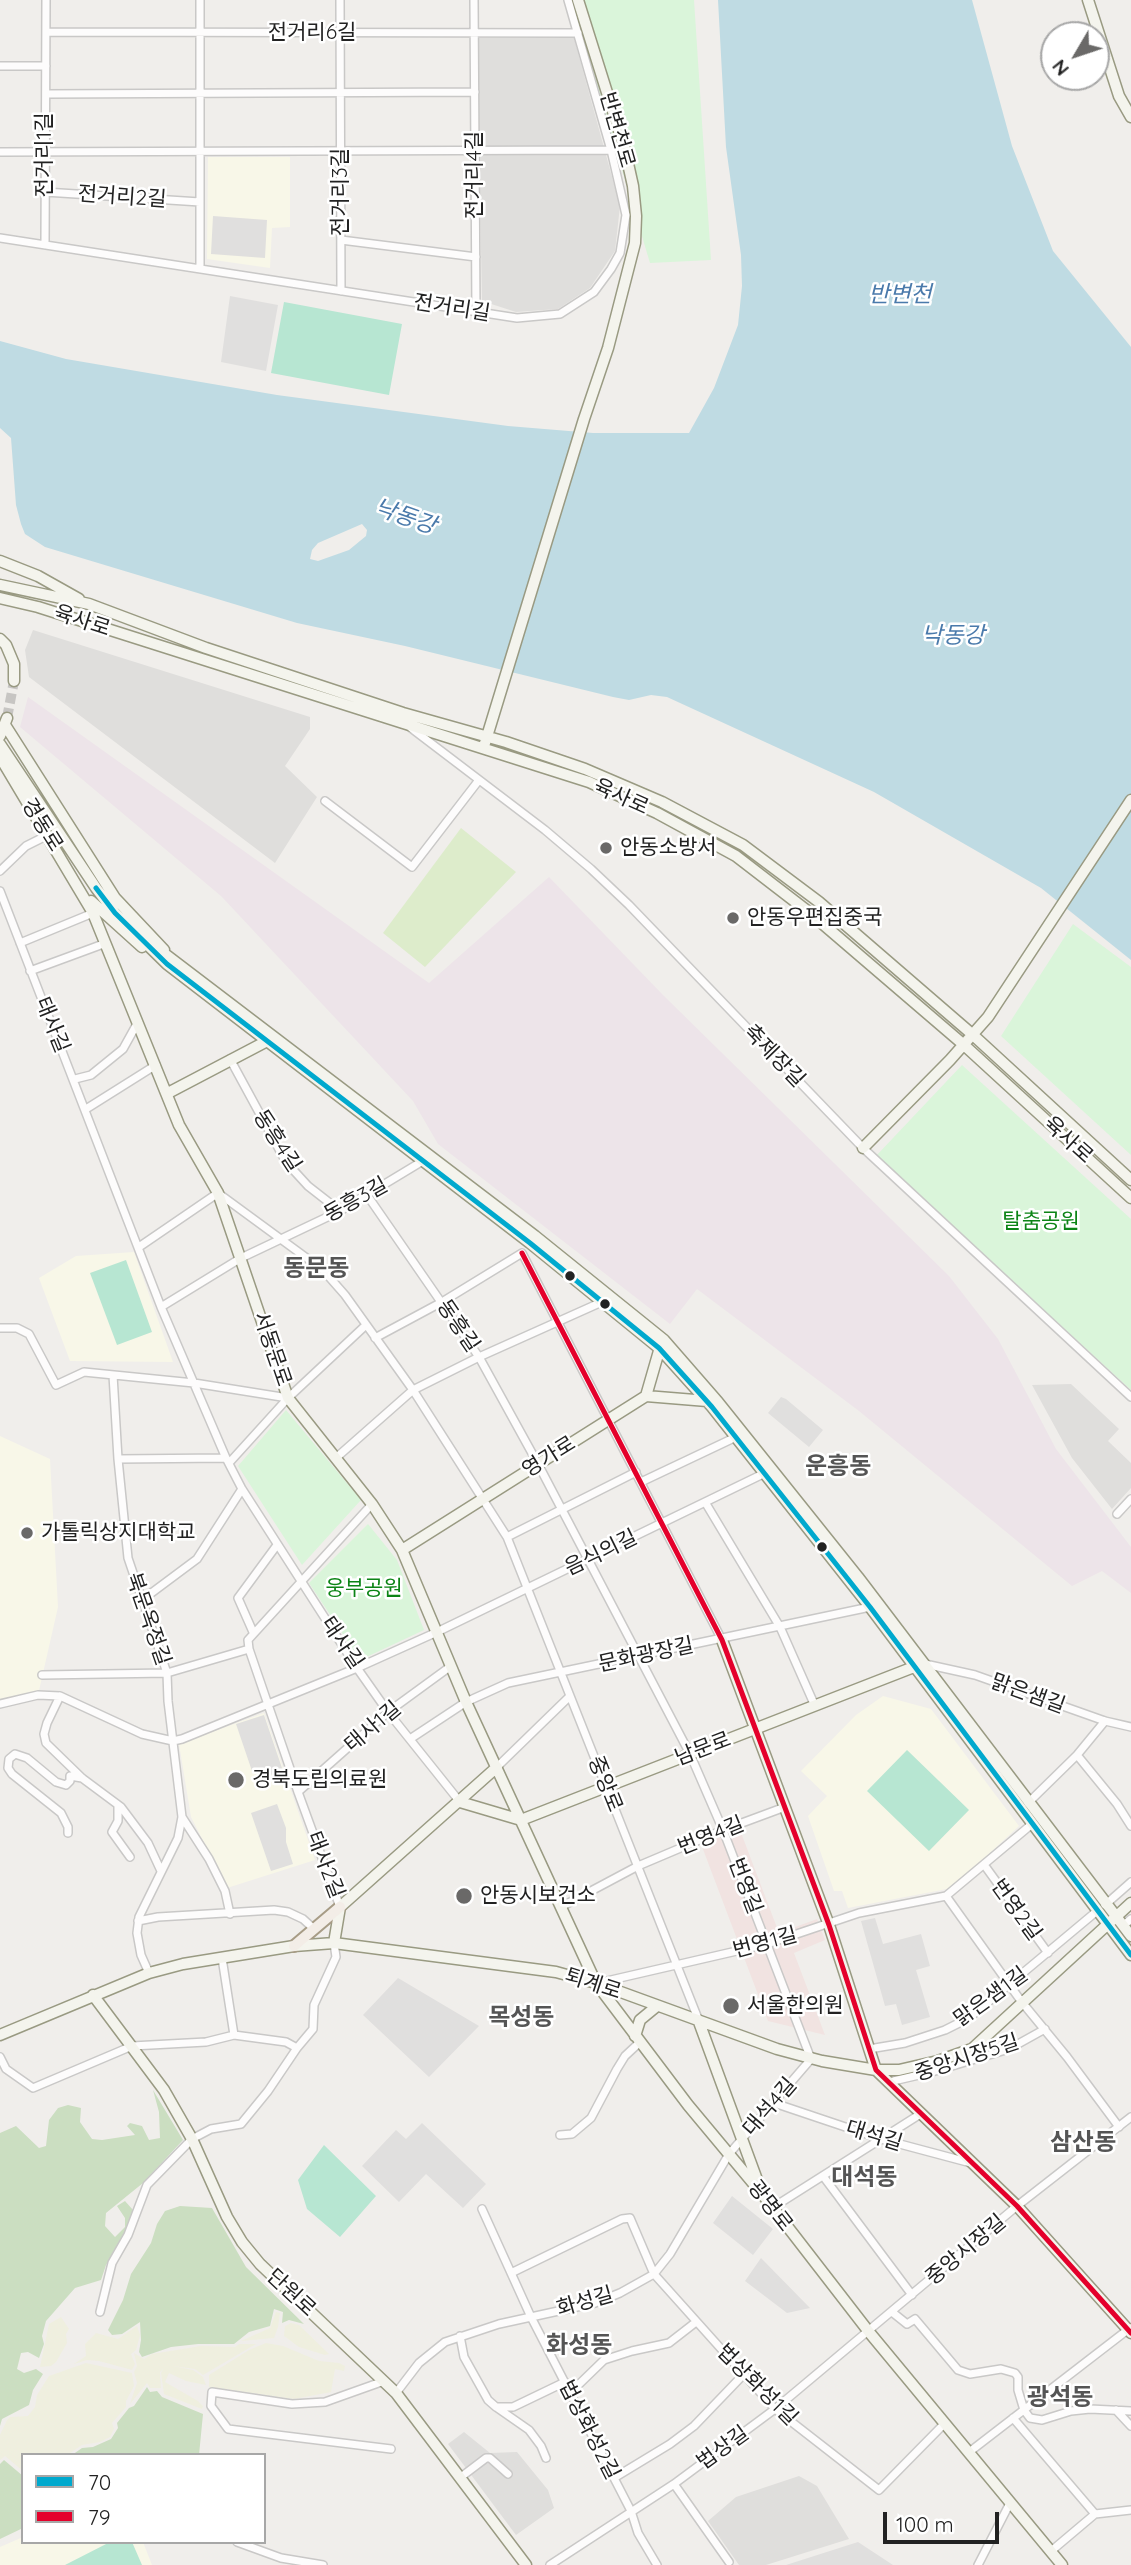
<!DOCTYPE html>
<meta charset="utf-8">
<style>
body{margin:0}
#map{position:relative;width:1131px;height:2565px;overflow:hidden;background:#f0eeeb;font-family:Quicksand,sans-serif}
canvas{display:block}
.legend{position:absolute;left:21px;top:2453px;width:245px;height:91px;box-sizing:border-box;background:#fff;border:2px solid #a7a7a7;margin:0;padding:9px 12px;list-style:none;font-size:21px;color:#222}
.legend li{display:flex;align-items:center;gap:14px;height:35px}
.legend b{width:35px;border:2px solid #a7a7a7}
.north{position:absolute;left:1040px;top:21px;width:70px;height:70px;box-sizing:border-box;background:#fff;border:2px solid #a7a7a7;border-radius:50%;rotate:231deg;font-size:19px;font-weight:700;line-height:28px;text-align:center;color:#222}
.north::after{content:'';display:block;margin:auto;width:24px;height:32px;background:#6a6968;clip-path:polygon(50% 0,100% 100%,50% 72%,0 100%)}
.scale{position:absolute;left:883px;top:2512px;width:116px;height:32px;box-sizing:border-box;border:4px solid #222;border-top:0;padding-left:9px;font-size:21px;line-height:24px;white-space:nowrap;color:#222;-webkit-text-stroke:5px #fff;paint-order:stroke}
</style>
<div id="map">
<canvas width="1131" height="2565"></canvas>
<ul class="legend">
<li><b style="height:9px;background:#00a9ce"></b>70</li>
<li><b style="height:9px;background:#e4002b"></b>79</li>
</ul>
<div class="north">N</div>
<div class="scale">100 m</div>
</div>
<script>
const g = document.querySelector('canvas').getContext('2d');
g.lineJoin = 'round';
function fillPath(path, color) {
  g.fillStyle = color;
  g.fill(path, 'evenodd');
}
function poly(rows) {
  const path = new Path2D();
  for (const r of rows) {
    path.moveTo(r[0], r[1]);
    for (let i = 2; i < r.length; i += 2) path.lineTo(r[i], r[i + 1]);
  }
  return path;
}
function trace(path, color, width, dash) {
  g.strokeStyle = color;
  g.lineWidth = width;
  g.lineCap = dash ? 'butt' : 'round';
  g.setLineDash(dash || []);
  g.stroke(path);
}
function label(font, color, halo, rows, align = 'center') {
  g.font = font + ' Quicksand,"Noto Sans KR",sans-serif';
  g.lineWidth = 5;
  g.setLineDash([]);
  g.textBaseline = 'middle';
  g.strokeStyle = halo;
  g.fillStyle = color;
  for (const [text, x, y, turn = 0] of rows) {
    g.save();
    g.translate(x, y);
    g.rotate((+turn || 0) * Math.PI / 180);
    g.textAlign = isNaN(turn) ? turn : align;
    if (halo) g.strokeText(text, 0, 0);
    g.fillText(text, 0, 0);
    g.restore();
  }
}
fillPath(poly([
 [477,38,574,38,620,206,615,251,590,288,558,309,516,312,482,301],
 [33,630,310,717,310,729,285,766,317,797,275,863,29,677,25,650],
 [1071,1384,1119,1429,1108,1441,1131,1463,1131,1488,1112,1509,1072,1458,1032,1385],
 [464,2432,490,2453,517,2452,548,2490,554,2508,516,2535,448,2444],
 [799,2476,817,2486,849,2539,766,2565,739,2565,708,2521,736,2497]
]), '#dfdedc');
fillPath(poly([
 [740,1830,779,1933,817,1919,825,1940,794,1953,825,2035,768,2021,701,1844]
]), '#f1e3e1');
fillPath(poly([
 [28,697,429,983,549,877,663,995,949,1276,998,1339,1056,1449,1131,1547,1131,1593,1102,1571,1072,1586,859,1411,697,1289,670,1324,438,1144,413,1101,221,896,20,727]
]), '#ede4e9');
fillPath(poly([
 [208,157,290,157,290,227,272,228,270,268,207,259],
 [134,1252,173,1362,70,1361,39,1278,76,1256],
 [0,1436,50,1459,58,1607,38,1695,0,1704],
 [883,1696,931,1709,1019,1826,952,1888,848,1908,842,1891,834,1891,808,1816,827,1796,801,1771,856,1715],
 [264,1713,315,1860,227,1888,191,1817,179,1744],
 [23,2537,23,2542,143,2542,152,2565,0,2565,0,2547]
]), '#f8f7e8');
fillPath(poly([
 [276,2312,280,2313,278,2327,274,2338,241,2341,270,2328],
 [61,2317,69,2329,66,2334,67,2343,56,2362,51,2366,40,2367,49,2324],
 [291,2323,299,2325,329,2354,325,2355,299,2347,284,2336,285,2326],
 [137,2326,140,2335,136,2350,131,2354,135,2364,132,2370,99,2361,87,2360,74,2364,86,2356,85,2344,96,2333,118,2339],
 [266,2343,283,2346,319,2361,339,2363,345,2366,344,2371,335,2369,331,2392,294,2399,209,2387,209,2375,249,2350],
 [239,2344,256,2344,203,2375,195,2369,173,2366,193,2370,203,2377,206,2385,186,2381,169,2373,165,2382,198,2401,203,2406,202,2409,164,2394,161,2373,163,2369,160,2372,161,2388,150,2388,147,2383,130,2404,137,2383,134,2372,137,2366,134,2353,144,2359,152,2354,201,2346,235,2347],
 [86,2363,132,2373,134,2386,126,2401,126,2407,112,2423,114,2429,110,2437,100,2442,82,2445,67,2455,50,2453,23,2455,23,2471,5,2456,0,2460,0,2435,7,2420,10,2417,28,2416,35,2407,37,2395,49,2376]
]), '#efefdf');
fillPath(poly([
 [461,828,516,872,425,967,383,933]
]), '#ddeccb');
fillPath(poly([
 [153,2090,183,2140,143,2183,106,2213,105,2226,115,2237,125,2227,125,2218,117,2206,125,2201,133,2210,127,2233,106,2265,101,2280,75,2288,46,2321,42,2336,44,2344,39,2358,28,2352,21,2353,17,2369,24,2373,36,2369,43,2374,33,2390,29,2405,2,2419,0,2426,0,2133,16,2126,39,2148,46,2146,49,2120,58,2108,68,2105,81,2108,80,2122,92,2139,102,2140,135,2135,127,2126,130,2123,142,2126,149,2140,160,2138,159,2112],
 [180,2206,212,2208,246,2267,304,2324,289,2320,282,2323,283,2312,274,2309,270,2326,249,2332,234,2344,198,2344,171,2347,142,2357,139,2352,141,2340,140,2322,122,2334,112,2335,108,2330,123,2300,131,2274,151,2243,157,2224,165,2211],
 [147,2387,150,2392,157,2391,162,2397,203,2414,199,2455,72,2455,82,2448,93,2447,111,2439,118,2428,117,2423,129,2408,134,2406],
 [4,2460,23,2476,23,2528,0,2539,0,2464]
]), '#cbdec1');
fillPath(poly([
 [571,0,694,0,711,260,650,263],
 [1073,924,1131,967,1131,1155,1001,1036],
 [962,1065,1131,1219,1131,1390,876,1156],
 [286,1410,361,1500,302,1565,238,1466],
 [368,1524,397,1560,424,1630,360,1660,309,1583]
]), '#daf5da');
fillPath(poly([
 [284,302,402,324,389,395,271,373],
 [126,1260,152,1332,117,1345,90,1273],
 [907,1750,969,1810,929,1851,867,1791],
 [324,2145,376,2196,340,2237,307,2209,298,2180],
 [110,2542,132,2542,142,2565,65,2565]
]), '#b7e6d2');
fillPath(poly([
 [213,216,267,220,265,258,211,254],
 [230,296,278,305,266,371,221,362],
 [781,1397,786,1399,823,1430,809,1447,768,1413],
 [264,1715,283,1771,264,1777,262,1771,253,1774,236,1724],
 [277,1804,286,1828,286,1842,293,1864,271,1871,251,1813],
 [875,1918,883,1944,921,1934,930,1966,916,1970,930,2017,902,2025,896,2004,885,2006,861,1921],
 [398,1978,479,2026,429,2077,363,2015],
 [422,2123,486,2184,463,2208,426,2174,399,2202,362,2166,396,2130,406,2139],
 [732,2196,773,2229,753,2255,713,2223],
 [761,2258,810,2308,787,2313,745,2281],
 [858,2542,893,2565,786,2565]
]), '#e0dfde');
fillPath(poly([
 [718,0,972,0,1012,146,1053,251,1131,347,1131,960,1041,888,874,792,667,697,651,695,629,700,613,697,405,646,297,623,45,547,25,534,21,524,16,505,11,438,0,428,0,341,66,359,277,395,508,426,593,433,689,433,714,388,738,325,742,286,741,255,726,147],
 [362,524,367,530,366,536,349,550,318,561,310,559,312,550,318,543]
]), '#bfdbe3');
trace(poly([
 [7,718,14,681]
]), '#c7c5c3', 10, [10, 5]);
const street = poly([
 [200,0,200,269],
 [340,0,341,291],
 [474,0,476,312],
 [46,32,578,33],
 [0,66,46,66],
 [46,94,475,92],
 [0,152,611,150],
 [45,192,200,202],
 [0,238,517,318,560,314,594,292,611,269,620,253,626,215,611,150,568,0],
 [341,240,476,257],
 [45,245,46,0],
 [411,728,545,830,591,869,629,905,863,1148,1131,1397],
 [325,801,412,867,479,780],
 [0,871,26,846,48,835],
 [0,891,161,1307,226,1458,242,1489,357,1668,388,1712,460,1802],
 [20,943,93,913],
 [30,971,106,943],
 [230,1059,286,1162,308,1186,340,1211],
 [75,1079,91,1075,123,1049,138,1022],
 [86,1109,156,1065],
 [367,1195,479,1357,538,1464,690,1754,723,1830,811,2059,729,2154,670,2254,654,2274,620,2293,595,2303,499,2324,445,2342,419,2363,396,2393],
 [139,1247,218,1193,323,1270,345,1295,413,1390,507,1537,699,2021],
 [161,1307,241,1258,340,1211,426,1159],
 [0,1328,17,1328,29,1334,56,1385,84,1372,194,1383,288,1398],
 [375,1338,442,1302,522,1253,722,1640],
 [113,1375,118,1459,128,1558,167,1673,168,1701,182,1817,178,1838,139,1917,137,1933,141,1955,149,1973],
 [337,1457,413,1390,479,1357,604,1301],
 [118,1459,226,1458],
 [229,1463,288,1398,366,1325],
 [641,1482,736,1437],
 [705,1502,780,1627,815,1706],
 [1117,1514,1131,1499],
 [507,1537,636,1472],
 [142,1600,197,1559,242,1489],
 [253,1632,238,1598,277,1545],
 [925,1664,975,1675,1105,1721,1131,1727],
 [42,1675,167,1673,249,1649],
 [60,1696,47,1723,44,1734,46,1743,82,1778,121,1807,148,1843,161,1871],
 [0,1704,38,1695,60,1696,142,1734,173,1741,182,1739,357,1668,437,1632,765,1473],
 [410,1739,466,1702,508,1683,870,1607],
 [1077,1755,1117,1804,1131,1826],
 [497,1767,570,1696],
 [298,1792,388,1712,451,1666],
 [1028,1803,1077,1755,1105,1721],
 [118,1805,118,1821,112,1832,130,1857],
 [182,1817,209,1859,225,1891,230,1914],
 [68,1833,68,1827,61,1813,12,1774,8,1768,9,1759,15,1754,27,1758,56,1782,66,1785,70,1781,70,1776,82,1778],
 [985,1866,1048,1953],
 [946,1896,1021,2001,1067,2057,1119,2127],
 [1105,1905,1131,1882],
 [340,1907,298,1792,249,1649,248,1640,372,1504],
 [561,1907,638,1866,723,1830,785,1807],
 [138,1921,158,1917,274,1910,288,1912,303,1919,314,1929],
 [1123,1926,1131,1919],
 [222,1958,234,2035],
 [598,1983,767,1944,859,1913,946,1896,1032,1824],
 [869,2049,905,2043,945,2030,969,2018,1097,1911],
 [0,2057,6,2069,33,2088,132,2046,206,2042,234,2035,286,2042,297,2048],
 [889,2082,932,2072,1009,2049,1045,2029],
 [774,2103,881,2139,971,2163],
 [560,2135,572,2134,591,2118,617,2069,625,2056,640,2042],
 [823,2176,912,2295],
 [772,2208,922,2113],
 [482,2209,531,2317,631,2511,638,2533,657,2565],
 [511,2273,622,2219,630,2218,654,2274,775,2409,879,2490,944,2424],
 [100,2312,112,2263,128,2235,147,2185,192,2139,211,2129,241,2124,268,2091,297,2048,313,2029,314,2005,336,1957,334,1943],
 [892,2312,907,2324,915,2319,958,2370,970,2374,1001,2369,1015,2373,1018,2377,1018,2390,1024,2410,1030,2418,1042,2420,1071,2411,1090,2409,1131,2411],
 [460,2336,464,2357,488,2400,496,2407,513,2407,565,2382],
 [384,2381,325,2402,292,2404,212,2392,211,2406,228,2429,391,2449],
 [570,2393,604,2360,632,2351,669,2343,696,2322],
 [496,2407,529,2430,541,2446,546,2458],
 [1116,2410,1131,2426],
 [1013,2418,1095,2514],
 [968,2453,1130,2328],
 [461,2477,486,2458,490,2458,508,2474],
 [614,2478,670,2444,694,2426,744,2374],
 [674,2484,729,2562],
 [237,2542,281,2558,323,2565],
 [1050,2552,1095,2514,1131,2510],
 [550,2565,674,2484,775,2409,1017,2206,1131,2117],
 [978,2565,1010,2503]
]);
const secondary = poly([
 [1088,0,1119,96,1131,117],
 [0,561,38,576,79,599],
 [0,585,89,604,206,648,403,713,506,742,585,769,662,802,743,845,819,902,973,1035,1131,1180],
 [0,598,38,607,589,782,657,813,736,856,810,913,964,1045,1131,1198],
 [0,639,6,645,14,664,14,681],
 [5,725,115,898,164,950],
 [0,736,7,718],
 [485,743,584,419,608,348,635,243,636,216,633,186,625,150,578,0],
 [0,744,96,888,115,913,167,964,530,1243,659,1348,712,1407,870,1607,1131,1955],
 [0,757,93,913,179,1125,218,1193,288,1398,372,1504,402,1550,466,1702,596,1983,688,2105,763,2195,869,2332,1062,2565],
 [91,901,142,947],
 [157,948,535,1236,664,1340,718,1402,858,1577,1131,1936],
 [168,1093,269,1040],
 [863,1148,950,1060,988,1017,1131,800],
 [646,1396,707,1401],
 [402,1550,646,1396,661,1344],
 [722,1640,829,1925,876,2070,1017,2206,1131,2333],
 [460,1802,521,1820],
 [521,1820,919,1665],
 [334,1943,340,1907,497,1767],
 [93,1995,164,2090,192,2139,227,2217,242,2242,260,2264,396,2393,526,2565],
 [699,2022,760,2188],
 [0,2035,149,1973,183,1964,294,1946,334,1943,556,1972,596,1983,777,2049,822,2061,876,2070,899,2070,938,2061,972,2049,1131,1903],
 [635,2036,640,2020,657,2006]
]);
const primary = poly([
 [294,1946,340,1907]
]);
trace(street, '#c9c8c7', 10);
trace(secondary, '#999a82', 13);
trace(primary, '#a79c86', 14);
trace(street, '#fdfcfc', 7);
trace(secondary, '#f4f4ed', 10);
trace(primary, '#f3ede7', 10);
trace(poly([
 [96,888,115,913,167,964,530,1243,659,1348,712,1407,870,1607,1131,1955]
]), '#00a9ce', 5);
trace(poly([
 [522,1253,722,1640,829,1925,876,2070,1017,2206,1131,2333]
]), '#e4002b', 5);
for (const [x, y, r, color] of [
 [606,848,7,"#6a6968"],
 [733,918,7,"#6a6968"],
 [570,1276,6,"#222"],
 [605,1304,6,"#222"],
 [27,1533,7,"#6a6968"],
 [822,1547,6,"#222"],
 [236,1780,9,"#6a6968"],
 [464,1896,9,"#6a6968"],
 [731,2006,9,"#6a6968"]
]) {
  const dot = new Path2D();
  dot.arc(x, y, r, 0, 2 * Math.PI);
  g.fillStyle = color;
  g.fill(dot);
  trace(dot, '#fff', 2.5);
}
label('21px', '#222', '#fff', [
 ["전거리6길",312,33],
 ["반변천로",617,130,74],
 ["전거리1길",45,155,-90],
 ["전거리4길",475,175,-90],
 ["전거리3길",341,192,-90],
 ["전거리2길",122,197,4],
 ["전거리길",452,308,9],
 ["육사로",82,621,18],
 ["육사로",621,797,24],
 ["경동로",42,825,58],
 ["태사길",52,1025,68],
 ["축제장길",774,1056,46],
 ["육사로",1068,1140,42],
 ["동흥4길",277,1141,57],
 ["동흥3길",356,1200,-29],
 ["동흥길",458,1326,56],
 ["서동문로",272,1349,71],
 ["영가로",549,1457,-32],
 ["음식의길",601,1553,-26],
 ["북문옥정길",148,1619,71],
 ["태사길",342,1643,56],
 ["문화광장길",646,1655,-12],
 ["맑은샘길",1028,1694,20],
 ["태사1길",373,1727,-40],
 ["남문로",703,1749,-21],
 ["중앙로",605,1784,68],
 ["번영4길",711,1836,-22],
 ["태사2길",325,1865,69],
 ["번영길",745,1886,69],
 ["번영2길",1016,1910,54],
 ["번영1길",765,1943,-15],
 ["퇴계로",593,1984,18],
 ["맑은샘1길",991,1997,-36],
 ["중앙시장5길",967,2058,-18],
 ["대석4길",770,2107,-49],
 ["대석길",874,2136,17],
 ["광명로",770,2206,52],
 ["중앙시장길",966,2250,-40],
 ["단원로",291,2293,43],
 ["화성길",585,2302,-16],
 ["법상화성1길",757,2385,45],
 ["법상화성2길",589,2430,63],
 ["법상길",723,2448,-36]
]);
label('21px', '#222', '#fff', [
 ["안동소방서",620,848],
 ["안동우편집중국",747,918],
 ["가톨릭상지대학교",41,1533],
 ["경북도립의료원",252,1780],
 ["안동시보건소",480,1896],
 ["서울한의원",747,2006]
], 'left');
label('21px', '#0c8416', '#fff', [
 ["탈춤공원",1041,1222],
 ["웅부공원",364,1589]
]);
label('italic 23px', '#4a7aab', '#fff', [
 ["반변천",900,295],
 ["낙동강",405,517,19],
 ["낙동강",953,636]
]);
label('bold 24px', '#555', '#fff', [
 ["동문동",316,1269],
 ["운흥동",838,1467],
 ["목성동",521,2018],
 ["삼산동",1083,2143],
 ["대석동",864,2178],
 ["화성동",579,2346],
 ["광석동",1060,2398]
]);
</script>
